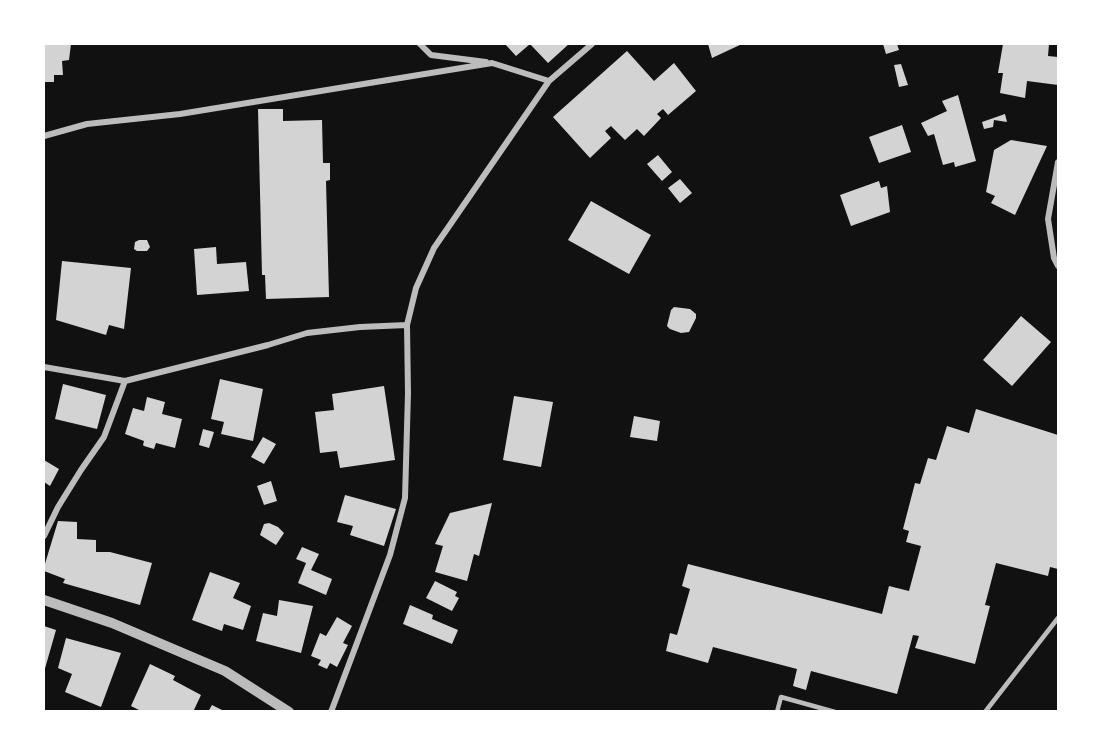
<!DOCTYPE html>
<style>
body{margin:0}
#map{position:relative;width:1102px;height:755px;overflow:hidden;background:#111;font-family:"IBM Plex Sans",sans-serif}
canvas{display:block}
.frame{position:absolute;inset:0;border:45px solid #fff;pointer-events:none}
</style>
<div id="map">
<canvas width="1102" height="755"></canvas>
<div class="frame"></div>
</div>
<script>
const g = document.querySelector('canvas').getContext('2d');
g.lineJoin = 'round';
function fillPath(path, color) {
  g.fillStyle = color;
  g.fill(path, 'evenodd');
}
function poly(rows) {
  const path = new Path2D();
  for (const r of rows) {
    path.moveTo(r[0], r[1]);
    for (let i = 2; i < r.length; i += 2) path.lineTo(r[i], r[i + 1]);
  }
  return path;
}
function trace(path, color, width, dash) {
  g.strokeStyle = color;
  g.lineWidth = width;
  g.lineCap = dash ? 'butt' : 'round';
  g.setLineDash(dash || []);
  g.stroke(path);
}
fillPath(poly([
 [44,44,71,44,69,60,62,61,63,75,54,75,54,82,44,82],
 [505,44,530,44,516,56],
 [530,44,569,44,548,63],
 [708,44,742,44,712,58],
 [883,44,897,44,899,50,886,54],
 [1003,44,1049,44,1048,56,1058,57,1058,85,1027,81,1025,98,1000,93,1003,73,998,73],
 [627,51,654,81,674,63,696,91,668,115,663,109,657,114,661,118,644,136,637,129,625,140,611,126,605,131,611,138,590,158,553,117],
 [901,64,908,85,899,87,894,65],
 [958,95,976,161,955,167,954,162,943,165,934,134,928,136,921,123,947,111,942,101],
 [258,109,283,109,283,121,322,120,323,163,330,163,330,180,326,181,329,297,266,299,265,275,262,275],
 [1005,114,1007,122,994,120,993,127,984,129,982,122],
 [902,125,911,152,879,163,869,137],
 [1011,140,1047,146,1015,215,991,203,995,196,986,192,994,150],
 [658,155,672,172,662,181,647,164],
 [680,179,692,193,680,203,668,188],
 [879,181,881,188,887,186,890,212,851,226,840,195],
 [591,201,651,235,629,274,568,240],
 [139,240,147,240,150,247,147,251,137,251,134,249,135,242],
 [216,247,217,264,246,262,249,291,197,295,194,249],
 [62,261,131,268,124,329,109,325,106,335,56,320],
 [674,307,690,309,696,314,696,318,689,332,681,333,670,329,667,326,671,310],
 [1021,316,1051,342,1012,386,983,360],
 [220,379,263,389,253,441,221,434,224,422,211,419],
 [63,384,106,395,97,429,55,419],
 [384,386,395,460,340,468,337,451,320,453,315,412,334,410,332,394],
 [514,396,553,402,541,467,503,460],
 [147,397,165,402,162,414,182,419,175,448,156,443,154,449,144,446,143,445,144,441,125,434,133,408,144,411],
 [976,409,1058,435,1058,569,1050,567,1048,576,996,563,985,605,990,606,975,664,915,648,919,636,913,635,897,694,811,671,806,690,793,686,797,669,713,647,708,663,666,651,670,633,677,635,690,589,682,586,688,564,882,614,889,586,909,591,921,546,906,542,909,531,903,529,915,483,920,484,928,458,936,460,947,426,969,433],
 [634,416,660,421,657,441,630,437],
 [203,429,214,432,209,448,199,445],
 [263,437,276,444,264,464,251,457],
 [44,460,59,469,50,486,44,482],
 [271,481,277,501,264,505,257,486],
 [345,495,396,509,384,546,350,535,353,526,337,522],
 [492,503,479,556,474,554,467,581,435,572,443,546,435,544,450,513],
 [58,521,77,522,77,539,96,540,96,552,110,552,152,563,140,605,63,583,65,579,44,571,44,567],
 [269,523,278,527,284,533,276,545,260,535,264,524],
 [302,547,319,554,311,570,332,579,326,595,298,583,306,563,296,559],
 [210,572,240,583,233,598,251,606,243,630,224,624,222,631,192,620],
 [435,581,457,592,455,596,459,598,452,611,426,598],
 [279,600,313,606,301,653,256,641,263,613,277,616],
 [410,605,433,615,432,619,458,630,452,644,403,624],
 [337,617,352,626,343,643,348,645,337,667,330,663,327,669,318,665,321,660,311,656,320,633,326,636],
 [44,626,56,630,44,672],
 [66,638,121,653,101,707,65,692,72,674,58,668],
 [150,664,175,676,173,680,201,695,193,712,143,712,131,706],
 [212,705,226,712,208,712]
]), '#d3d3d3');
trace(poly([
 [777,712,781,697,835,712],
 [985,712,1058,618]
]), '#bcbcbc', 4.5);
trace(poly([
 [420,44,431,55,486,62],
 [44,136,87,124,180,114,492,63,549,81],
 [1058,162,1048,219,1054,258,1058,266],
 [44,367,125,381,268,345,307,333,360,327,407,325],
 [44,536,58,507,81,470,104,437,125,381],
 [331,712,390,555,405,498,408,393,407,325,416,288,434,248,549,81,592,44]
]), '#bcbcbc', 6);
trace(poly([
 [44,600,112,623,225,671,289,712]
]), '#bcbcbc', 10);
</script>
